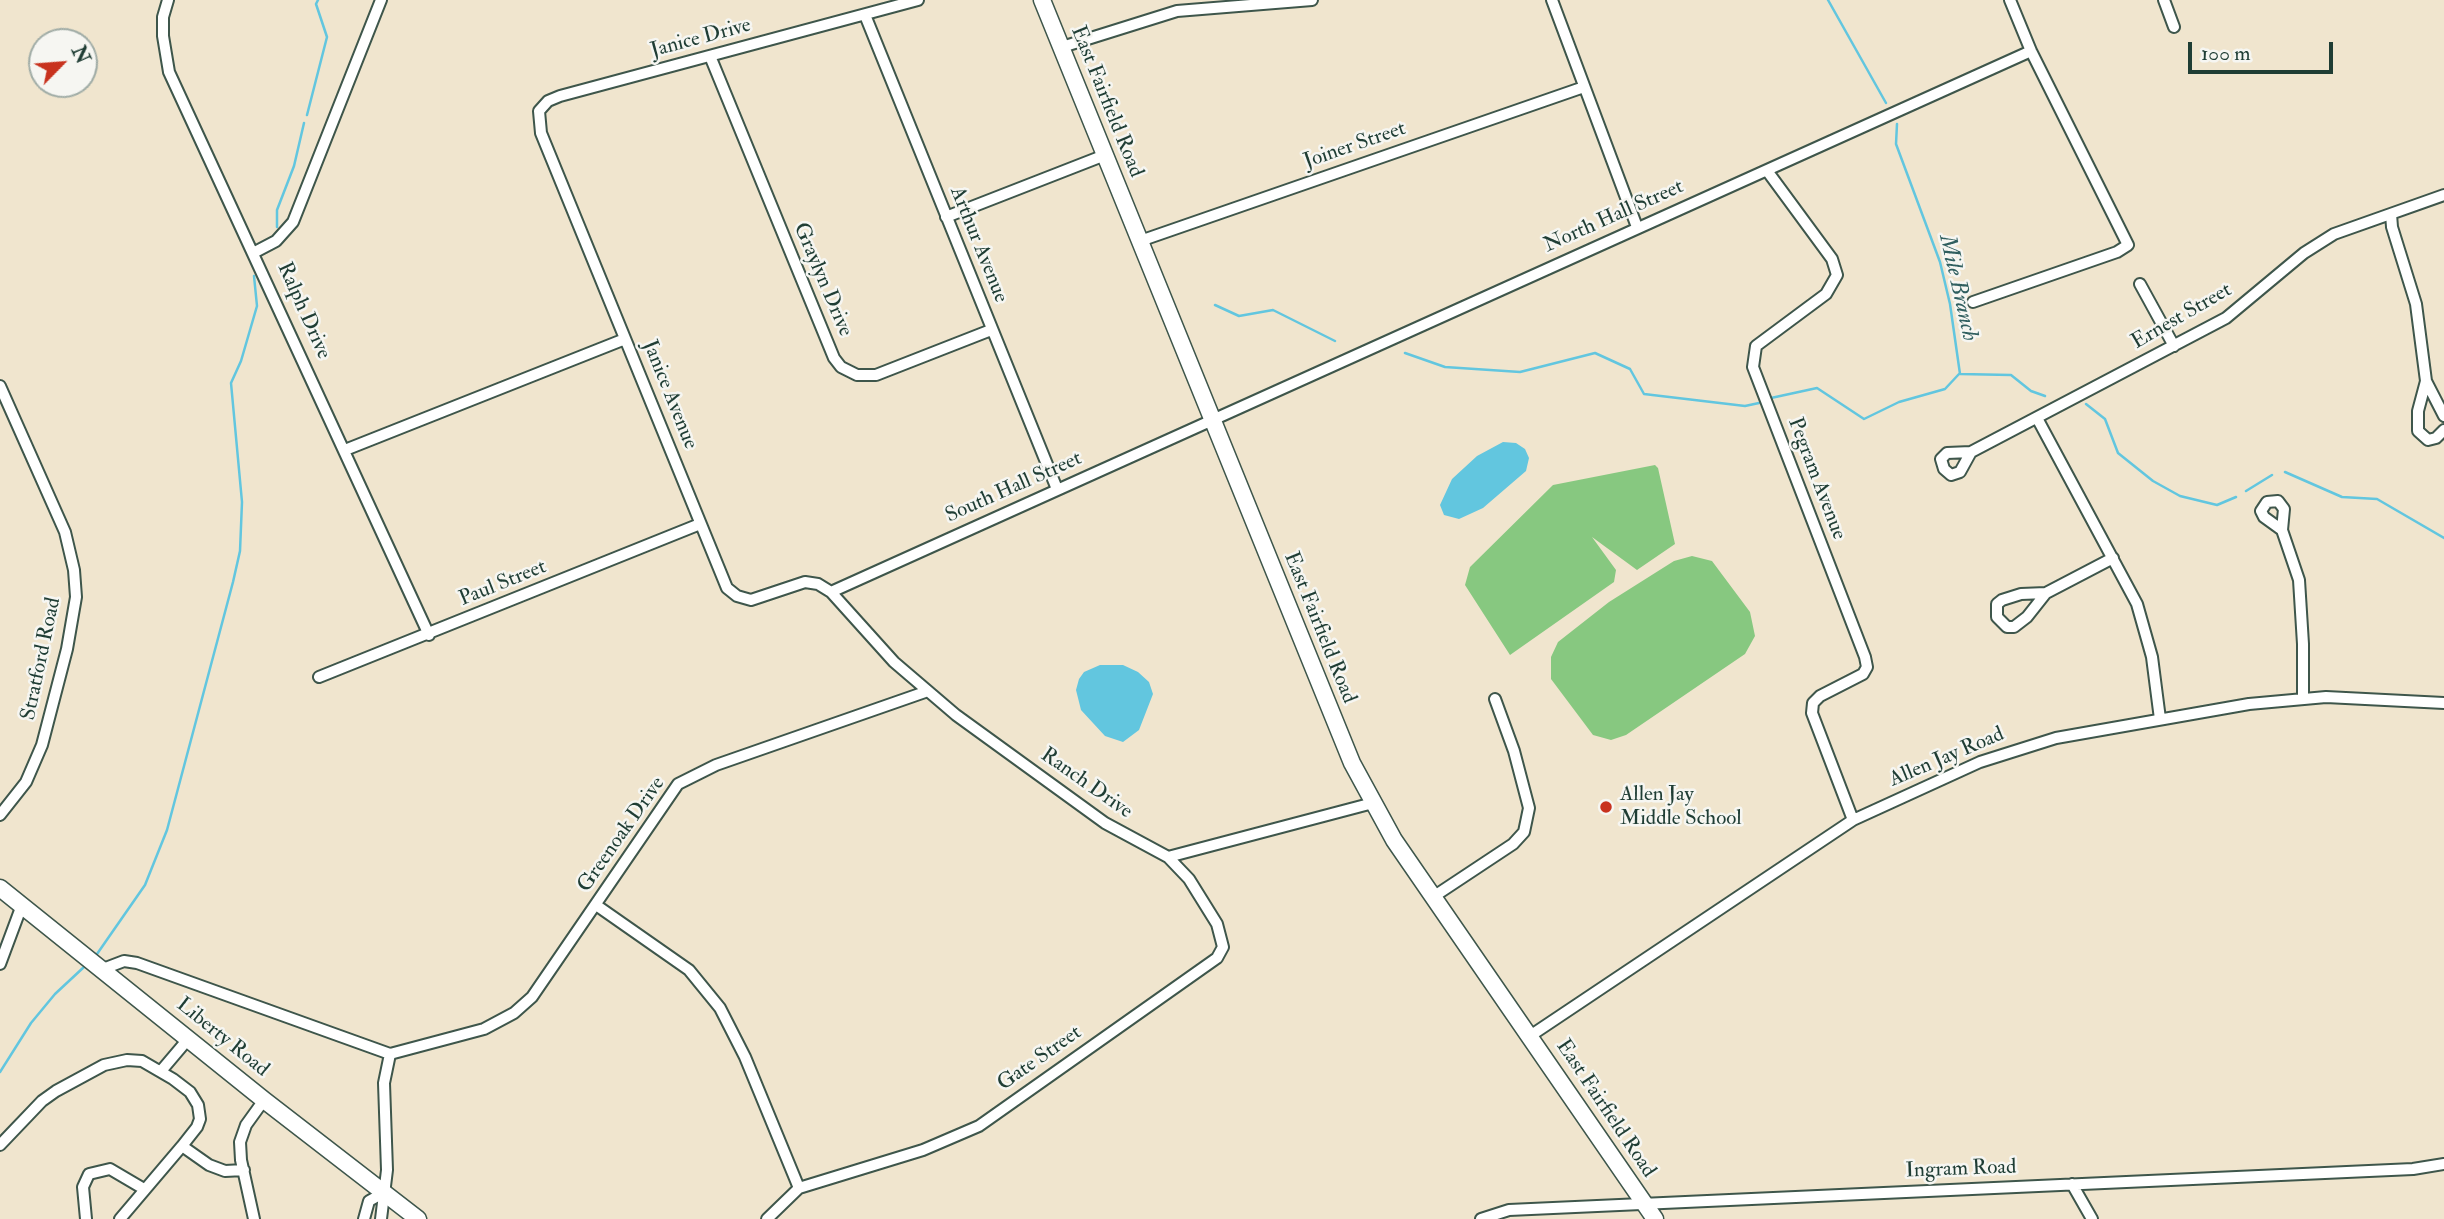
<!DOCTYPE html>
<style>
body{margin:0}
#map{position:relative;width:2444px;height:1219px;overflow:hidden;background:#f0e5ce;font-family:"IM FELL Double Pica",serif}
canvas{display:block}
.north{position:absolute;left:28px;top:28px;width:70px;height:70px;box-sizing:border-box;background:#f6f6f2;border:2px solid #a0aca6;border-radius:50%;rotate:65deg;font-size:19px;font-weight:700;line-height:28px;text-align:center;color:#1f3d34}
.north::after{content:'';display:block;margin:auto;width:24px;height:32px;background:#c8321e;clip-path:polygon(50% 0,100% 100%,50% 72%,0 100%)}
.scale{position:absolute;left:2188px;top:42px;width:145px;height:32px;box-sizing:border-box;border:4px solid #1f3d34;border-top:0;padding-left:9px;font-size:21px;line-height:24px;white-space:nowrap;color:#1f3d34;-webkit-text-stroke:5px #f6f6f2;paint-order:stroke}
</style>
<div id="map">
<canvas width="2444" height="1219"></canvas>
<div class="north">N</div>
<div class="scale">100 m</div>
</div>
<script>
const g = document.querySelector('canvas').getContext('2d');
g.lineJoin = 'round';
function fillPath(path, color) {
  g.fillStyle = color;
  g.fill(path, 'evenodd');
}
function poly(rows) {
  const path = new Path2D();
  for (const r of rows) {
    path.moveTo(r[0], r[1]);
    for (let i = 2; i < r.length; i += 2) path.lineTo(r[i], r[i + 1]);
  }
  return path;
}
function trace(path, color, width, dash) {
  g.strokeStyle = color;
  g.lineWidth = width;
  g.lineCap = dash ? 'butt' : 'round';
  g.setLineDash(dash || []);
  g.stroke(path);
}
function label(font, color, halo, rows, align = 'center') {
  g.font = font + ' "IM FELL Double Pica",serif';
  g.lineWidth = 5;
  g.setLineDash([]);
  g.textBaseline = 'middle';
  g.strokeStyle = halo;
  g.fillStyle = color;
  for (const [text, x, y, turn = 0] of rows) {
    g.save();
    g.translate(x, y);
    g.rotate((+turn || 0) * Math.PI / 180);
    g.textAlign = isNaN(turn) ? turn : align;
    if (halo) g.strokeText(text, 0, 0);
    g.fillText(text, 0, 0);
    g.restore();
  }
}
fillPath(poly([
 [1655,465,1658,468,1675,544,1637,570,1592,537,1616,570,1614,582,1510,655,1465,585,1470,567,1553,485],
 [1692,556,1712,561,1750,612,1755,636,1745,654,1626,735,1611,740,1593,735,1551,679,1551,657,1558,642,1609,602,1674,561]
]), '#87c880');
fillPath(poly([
 [1503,442,1516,443,1525,449,1529,458,1526,471,1483,508,1459,519,1444,515,1440,505,1452,479,1477,456],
 [1100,665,1123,665,1138,672,1149,682,1153,694,1139,730,1123,742,1105,736,1081,710,1076,690,1079,679,1084,672]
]), '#62c6df');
trace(poly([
 [1828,0,1886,103],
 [307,115,327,37,316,4,318,0],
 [1897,124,1896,144,1940,262,1950,304,1960,374,2011,375,2031,391,2045,396],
 [277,227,277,210,294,166,304,123],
 [1215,305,1239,316,1273,310,1335,341],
 [1405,353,1445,367,1520,372,1595,353,1630,369,1644,394,1745,406,1759,403],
 [1771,398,1817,388,1864,419,1899,402,1945,389,1959,374],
 [2086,404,2105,419,2118,453,2153,481,2180,496,2217,505,2236,497],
 [2285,472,2342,497,2377,499,2444,538],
 [2246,491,2272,475],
 [97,954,145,885,167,830,233,582,240,551,242,502,231,383,241,361,257,306,254,276],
 [0,1072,31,1023,55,994,84,967]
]), '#62c6df', 2.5);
const minor = poly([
 [168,0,163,17,163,36,169,72,429,635],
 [918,0,560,96,548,101,539,111,541,133,727,588,737,596,751,600,805,582,818,584,831,592,894,662,956,715,1105,823,1168,857,1373,803],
 [1552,0,1637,227],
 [2164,0,2174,27],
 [865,15,1057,489],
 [1062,47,1177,11,1312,0],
 [710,56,834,358,841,367,857,375,876,375,991,330],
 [1768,172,1832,259,1837,275,1826,294,1756,346,1753,367,1865,657,1867,667,1863,674,1820,696,1813,703,1812,713,1853,820],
 [2391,214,2392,227,2416,304,2426,381,2444,416],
 [946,217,1105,155],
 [1140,241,1584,87],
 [255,252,276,241,293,222,381,0],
 [2140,284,2174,346],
 [1973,302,2117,252,2128,245,2031,51,2010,0],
 [2426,381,2418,411,2418,431,2428,440,2436,438,2444,430],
 [0,386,65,532,74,570,76,597,67,649,42,745,26,782,0,815],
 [2037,418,2137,604,2152,657,2160,719],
 [345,450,625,339],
 [1971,452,1960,472,1951,475,1944,469,1941,459,1947,453,1971,452,2226,318,2304,253,2334,234,2444,195],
 [2282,530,2264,517,2261,511,2267,502,2278,501,2284,509,2282,530,2299,580,2303,644,2303,699],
 [831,592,2031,51],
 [2046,593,2027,617,2014,627,2007,627,1997,617,1997,604,2002,600,2021,594,2046,593,2113,558],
 [319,677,700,524],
 [1433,897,1513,844,1524,832,1529,808,1514,751,1495,699],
 [596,905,689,970,720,1008,745,1057,799,1188],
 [0,964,22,905],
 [103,969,124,961,137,963,390,1054,484,1029,514,1013,532,997,678,784,716,765,928,691],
 [1530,1036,1853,820,1980,762,2056,738,2249,704,2326,697,2444,703],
 [161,1071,189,1038],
 [0,1145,42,1101,56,1091,104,1065,127,1060,142,1061,173,1079,190,1092,198,1105,200,1119,197,1127,182,1146,209,1165,225,1171,244,1170],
 [2072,1184,2092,1219],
 [86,1219,83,1187,89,1174,110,1169,144,1189],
 [120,1219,182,1146],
 [254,1219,241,1160,240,1142,246,1125,264,1100],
 [364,1219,369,1201,385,1192],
 [381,1219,387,1170,384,1083,390,1054],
 [767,1219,799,1188,923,1150,979,1126,1217,958,1223,947,1217,924,1189,879,1168,857],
 [1481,1219,1509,1210,2413,1169,2444,1164]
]);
const secondary = poly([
 [1042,0,1352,763,1394,840,1655,1219],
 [0,888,264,1100,418,1219]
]);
trace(minor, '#3e564b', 14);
trace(secondary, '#3e564b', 19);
trace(minor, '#fff', 10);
trace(secondary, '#fff', 16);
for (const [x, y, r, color] of [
 [1606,807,7,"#c8321e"]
]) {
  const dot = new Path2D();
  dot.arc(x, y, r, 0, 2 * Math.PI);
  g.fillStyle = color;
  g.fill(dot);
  trace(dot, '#f6f6f2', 2.5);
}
label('21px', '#1f3d34', '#f6f6f2', [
 ["Janice Drive",701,39,-15],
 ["East Fairfield Road",1106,102,68],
 ["Joiner Street",1355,146,-19],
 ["North Hall Street",1614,217,-24],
 ["Arthur Avenue",978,245,68],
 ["Graylyn Drive",822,280,67],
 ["Ralph Drive",303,311,66],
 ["Ernest Street",2182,317,-30],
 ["Janice Avenue",669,395,68],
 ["Pegram Avenue",1816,479,69],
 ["South Hall Street",1014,488,-24],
 ["Paul Street",503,584,-22],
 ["East Fairfield Road",1319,628,68],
 ["Stratford Road",42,659,-78],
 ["Allen Jay Road",1947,758,-23],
 ["Ranch Drive",1086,784,35],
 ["Greenoak Drive",622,835,-55],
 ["Liberty Road",222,1038,39],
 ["Gate Street",1040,1059,-35],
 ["East Fairfield Road",1605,1109,56],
 ["Ingram Road",1961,1170,-2]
]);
label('21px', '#1f3d34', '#f6f6f2', [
 ["Allen Jay",1620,795],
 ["Middle School",1620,819]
], 'left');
label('italic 23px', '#305f5f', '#f6f6f2', [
 ["Mile Branch",1957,288,77]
]);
</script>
